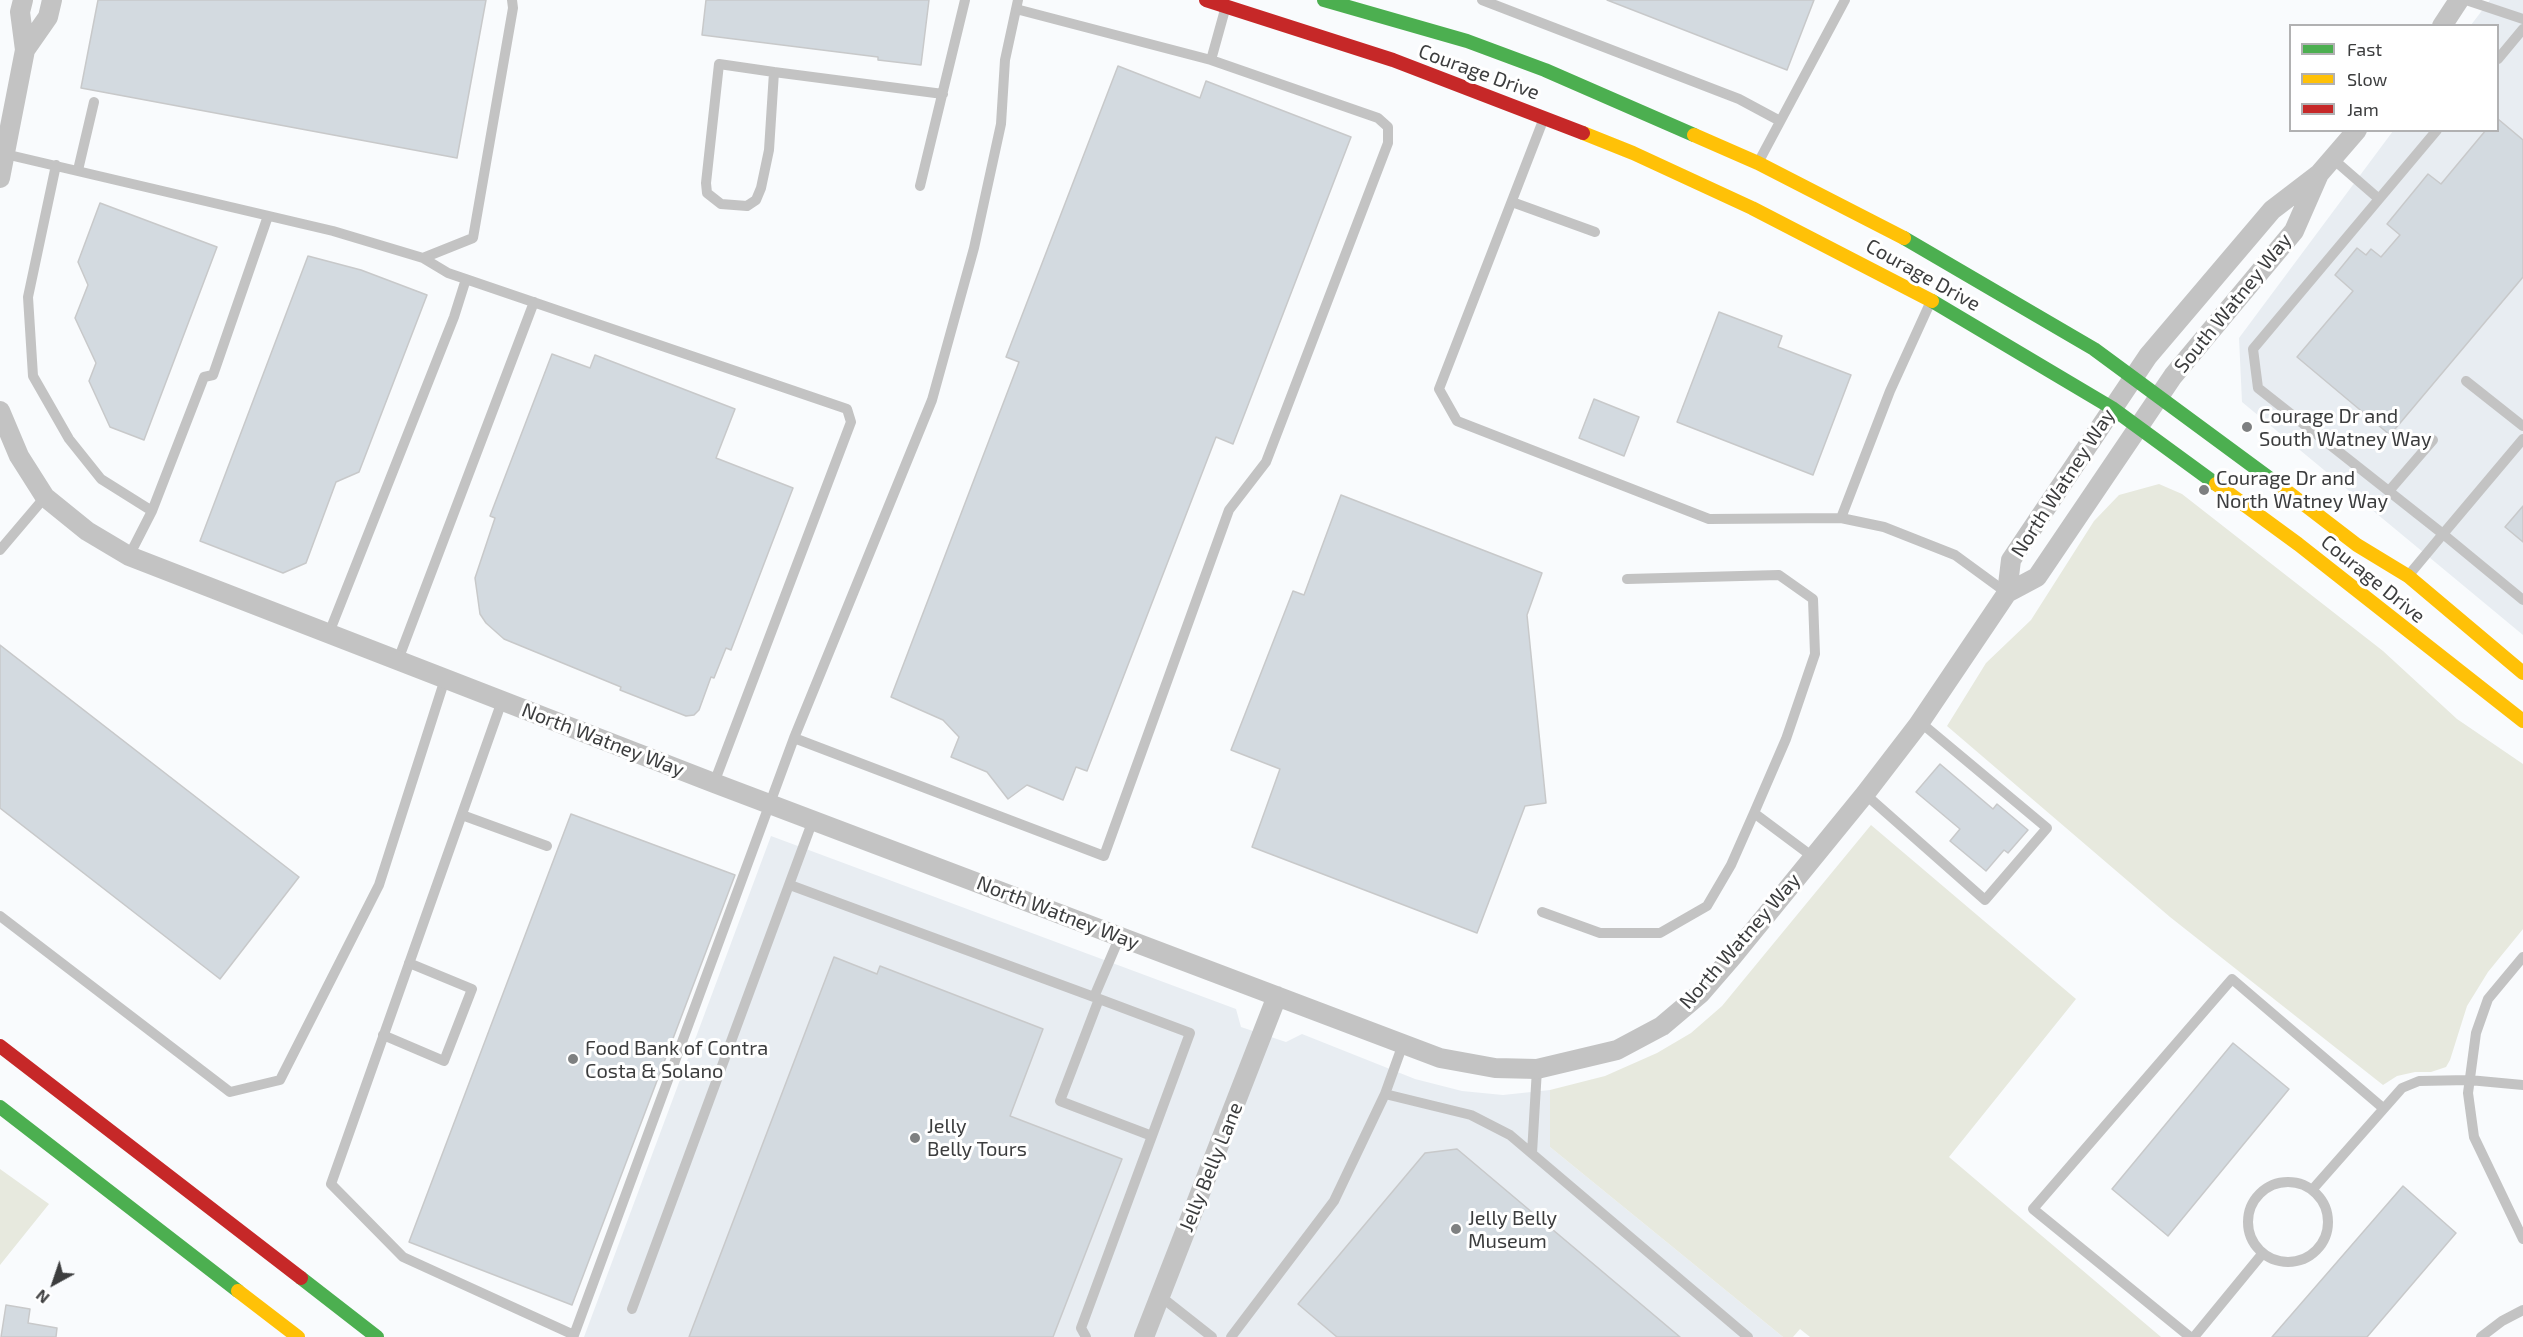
<!DOCTYPE html>
<style>
body{margin:0}
#map{position:relative;width:2523px;height:1337px;overflow:hidden;background:#f9fbfd;font-family:"Exo 2",sans-serif}
canvas{display:block}
.legend{position:absolute;left:2289px;top:24px;width:210px;height:108px;box-sizing:border-box;background:#fff;border:2px solid #b1b1b2;margin:0;padding:8px 10px;list-style:none;font-size:18px;color:#3c3d3e}
.legend li{display:flex;align-items:center;gap:12px;height:30px}
.legend b{width:30px;border:2px solid #b1b1b2}
.north{position:absolute;left:24px;top:1253px;width:60px;height:60px;-webkit-text-stroke:4px #fff;paint-order:stroke;rotate:220deg;font-size:16px;font-weight:700;line-height:24px;text-align:center;color:#3c3d3e}
.north::after{content:'';display:block;margin:auto;width:21px;height:27px;background:#3c3d3e;clip-path:polygon(50% 0,100% 100%,50% 72%,0 100%)}
</style>
<div id="map">
<canvas width="2523" height="1337"></canvas>
<ul class="legend">
<li><b style="height:8px;background:#4caf50"></b>Fast</li>
<li><b style="height:8px;background:#ffc107"></b>Slow</li>
<li><b style="height:8px;background:#c62828"></b>Jam</li>
</ul>
<div class="north">N</div>
</div>
<script>
const g = document.querySelector('canvas').getContext('2d');
g.lineJoin = 'round';
function fillPath(path, color) {
  g.fillStyle = color;
  g.fill(path, 'evenodd');
}
function poly(rows) {
  const path = new Path2D();
  for (const r of rows) {
    if (r.length === 3) {
      path.moveTo(r[0] + r[2], r[1]);
      path.arc(r[0], r[1], r[2], 0, 2 * Math.PI);
      continue;
    }
    path.moveTo(r[0], r[1]);
    for (let i = 2; i < r.length; i += 2) path.lineTo(r[i], r[i + 1]);
  }
  return path;
}
function trace(path, color, width, dash) {
  g.strokeStyle = color;
  g.lineWidth = width;
  g.lineCap = dash ? 'butt' : 'round';
  g.setLineDash(dash || []);
  g.stroke(path);
}
function label(font, color, halo, rows, align = 'center') {
  g.font = font + ' "Exo 2",sans-serif';
  g.lineWidth = 6;
  g.setLineDash([]);
  g.textBaseline = 'middle';
  g.strokeStyle = halo;
  g.fillStyle = color;
  for (const [text, x, y, turn = 0] of rows) {
    g.save();
    g.translate(x, y);
    g.rotate((+turn || 0) * Math.PI / 180);
    g.textAlign = isNaN(turn) ? turn : align;
    if (halo) g.strokeText(text, 0, 0);
    g.fillText(text, 0, 0);
    g.restore();
  }
}
fillPath(poly([
 [2490,0,2523,0,2523,635,2242,402,2239,338,2393,131,2498,130,2498,26,2471,25],
 [771,836,1236,1009,1241,1027,1286,1042,1302,1034,1415,1079,1462,1091,1503,1095,1550,1090,1550,1147,1783,1337,584,1337]
]), '#e8edf2');
fillPath(poly([
 [2159,484,2182,494,2383,651,2457,719,2523,764,2523,929,2488,972,2467,1006,2450,1060,2446,1067,2431,1072,2415,1072,2397,1076,2383,1085,2170,917,1947,726,1986,663,2031,620,2094,521,2119,495],
 [1871,825,2076,999,1949,1157,2161,1337,1810,1337,1800,1329,1793,1337,1783,1337,1550,1147,1550,1090,1605,1076,1657,1053,1691,1033,1722,1006],
 [0,1169,49,1204,0,1265]
]), '#e7e9de');
const building = poly([
 [98,0,486,0,457,158,81,88,98,0],
 [706,0,929,0,921,65,878,60,878,57,702,35,706,0],
 [1607,0,1814,0,1787,70,1607,0],
 [1118,66,1200,98,1206,81,1351,137,1233,444,1216,437,1087,771,1076,767,1063,800,1027,785,1008,799,987,772,951,757,959,737,943,720,891,697,1019,362,1006,357,1118,66],
 [2498,119,2523,140,2523,277,2390,435,2297,357,2353,291,2335,275,2357,248,2366,255,2371,249,2381,257,2400,235,2387,224,2428,174,2441,184,2486,130,2498,130,2498,119],
 [100,203,217,247,144,440,110,427,89,381,96,363,75,318,88,285,78,262,100,203],
 [308,256,361,270,427,295,359,472,336,482,306,563,283,573,200,541,308,256],
 [1719,312,1782,336,1778,347,1851,375,1813,475,1677,422,1719,312],
 [552,354,590,368,595,355,735,409,716,458,793,488,731,650,726,648,714,678,711,677,699,710,694,715,686,716,620,690,621,687,504,639,486,623,480,614,475,578,495,518,490,516,552,354],
 [1594,399,1639,417,1624,456,1579,438,1594,399],
 [1341,495,1542,573,1527,615,1546,803,1525,806,1477,933,1252,847,1280,769,1231,750,1293,591,1304,595,1341,495],
 [2523,506,2523,542,2505,527,2523,506],
 [0,645,299,877,220,979,0,808,0,645],
 [1940,764,1993,809,1997,804,2028,830,2008,853,2004,850,1986,871,1950,841,1960,829,1916,792,1940,764],
 [571,814,735,875,572,1305,409,1242,571,814],
 [834,957,877,974,880,966,1043,1029,1010,1116,1122,1159,1053,1337,689,1337,834,957],
 [2233,1043,2289,1089,2168,1236,2112,1189,2233,1043],
 [1457,1149,1680,1337,1337,1337,1298,1304,1425,1153,1457,1149],
 [2403,1186,2456,1233,2367,1337,2272,1337,2403,1186],
 [6,1305,30,1309,28,1323,57,1328,56,1337,1,1337,6,1305]
]);
fillPath(building, '#d3dae0');
trace(building, '#c8c9ca', 1.5);
trace(poly([
 [1482,0,1739,99,1780,121],
 [2466,0,2523,19],
 [2498,59,2523,29],
 [1211,60,1226,6],
 [774,72,719,64,706,183,707,193,721,204,747,206,756,200,761,188,769,150,774,72,943,94],
 [1544,118,1439,389,1457,421,1709,519,1841,518,1890,391,1931,301],
 [5,154,333,231,423,258,448,273,847,409,851,422,714,783],
 [2333,159,2379,199],
 [1758,163,1845,0],
 [56,165,28,297,33,376,69,439,101,479,152,511,129,556],
 [78,170,94,102],
 [920,186,965,0],
 [1512,202,1595,232],
 [423,258,473,238,513,8,512,0],
 [2466,381,2523,426],
 [2523,439,2443,534,2523,600],
 [2389,491,2433,440],
 [152,511,204,377,213,375,268,216],
 [1841,518,1884,527,1955,555,2007,593],
 [0,550,45,497],
 [2408,576,2443,534,2258,388,2253,349,2437,130],
 [1627,579,1779,575,1813,599,1815,654,1786,739,1754,813,1813,857],
 [329,633,454,317,466,279],
 [398,660,534,302],
 [502,701,331,1184,403,1257,574,1335,794,738,932,400,974,248,1001,124,1005,60,1018,0],
 [794,738,1104,856,1229,510,1266,462,1388,143,1388,127,1378,118,1211,60,1016,9],
 [1865,794,1985,900,2047,828,1920,722],
 [462,815,547,846],
 [790,885,1094,997,1120,936],
 [1542,912,1600,933,1660,933,1707,906,1731,865,1754,813],
 [0,916,230,1092,280,1080,379,885,445,679],
 [2523,957,2488,999,2476,1033,2468,1093,2474,1137,2523,1239],
 [1099,999,1060,1101,1152,1136],
 [383,1035,444,1061,472,989,409,963],
 [1385,1094,1471,1115,1510,1135,1748,1337],
 [1532,1153,1537,1069],
 [2288,1222,40],
 [2312,1190,2402,1088,2419,1081,2469,1080,2523,1085],
 [1160,1296,1212,1337],
 [632,1309,813,820],
 [1086,1337,1081,1328,1190,1033,1094,997],
 [1231,1337,1334,1201,1385,1094,1403,1044],
 [2190,1337,2033,1209,2232,979,2383,1108],
 [2194,1337,2263,1253],
 [2481,1337,2502,1321,2523,1310]
]), '#c3c3c3', 10);
trace(poly([
 [2442,26,2459,0],
 [25,50,48,17,52,0],
 [0,178,25,50,20,12,23,0],
 [0,411,19,456,45,497,87,531,129,556,714,783,1403,1044,1440,1058,1495,1068,1537,1069,1617,1050,1662,1026,1701,993,1733,956,1865,794,1918,725,2007,593,2037,577,2173,376,2294,231,2319,174],
 [2007,593,2011,560,2148,356,2272,210,2319,174,2357,130],
 [1144,1337,1277,996]
]), '#c3c3c3', 20);
trace(poly([
 [1324,0,1467,41,1545,70,1694,135],
 [1904,238,2094,349,2284,489],
 [1932,301,2112,408,2216,484],
 [0,1107,238,1291],
 [301,1278,377,1337]
]), '#4caf50', 14);
trace(poly([
 [1583,133,1633,153,1752,208,1932,301],
 [1694,135,1758,163,1904,238],
 [2216,484,2298,544,2523,721],
 [2284,489,2357,545,2408,576,2523,673],
 [238,1291,298,1337]
]), '#ffc107', 14);
trace(poly([
 [1206,0,1393,60,1583,133],
 [0,1046,301,1278]
]), '#c62828', 14);
for (const [x, y, r, color] of [
 [2247,427,6,"#7e8081"],
 [2204,490,6,"#7e8081"],
 [573,1059,6,"#7e8081"],
 [915,1138,6,"#7e8081"],
 [1456,1229,6,"#7e8081"]
]) {
  const dot = new Path2D();
  dot.arc(x, y, r, 0, 2 * Math.PI);
  g.fillStyle = color;
  g.fill(dot);
  trace(dot, '#fff', 2);
}
label('20px', '#3c3d3e', '#fff', [
 ["Courage Drive",1479,72,20],
 ["Courage Drive",1923,275,29],
 ["South Watney Way",2233,303,-51],
 ["North Watney Way",2063,483,-57],
 ["Courage Drive",2373,579,39],
 ["North Watney Way",603,740,21],
 ["North Watney Way",1058,913,21],
 ["North Watney Way",1740,941,-49],
 ["Jelly Belly Lane",1211,1167,-68]
]);
label('20px', '#3c3d3e', '#fff', [
 ["Courage Dr and",2259,416],
 ["South Watney Way",2259,439],
 ["Courage Dr and",2216,478],
 ["North Watney Way",2216,501],
 ["Food Bank of Contra",585,1048],
 ["Costa & Solano",585,1071],
 ["Jelly",927,1126],
 ["Belly Tours",927,1149],
 ["Jelly Belly",1468,1218],
 ["Museum",1468,1241]
], 'left');
</script>
